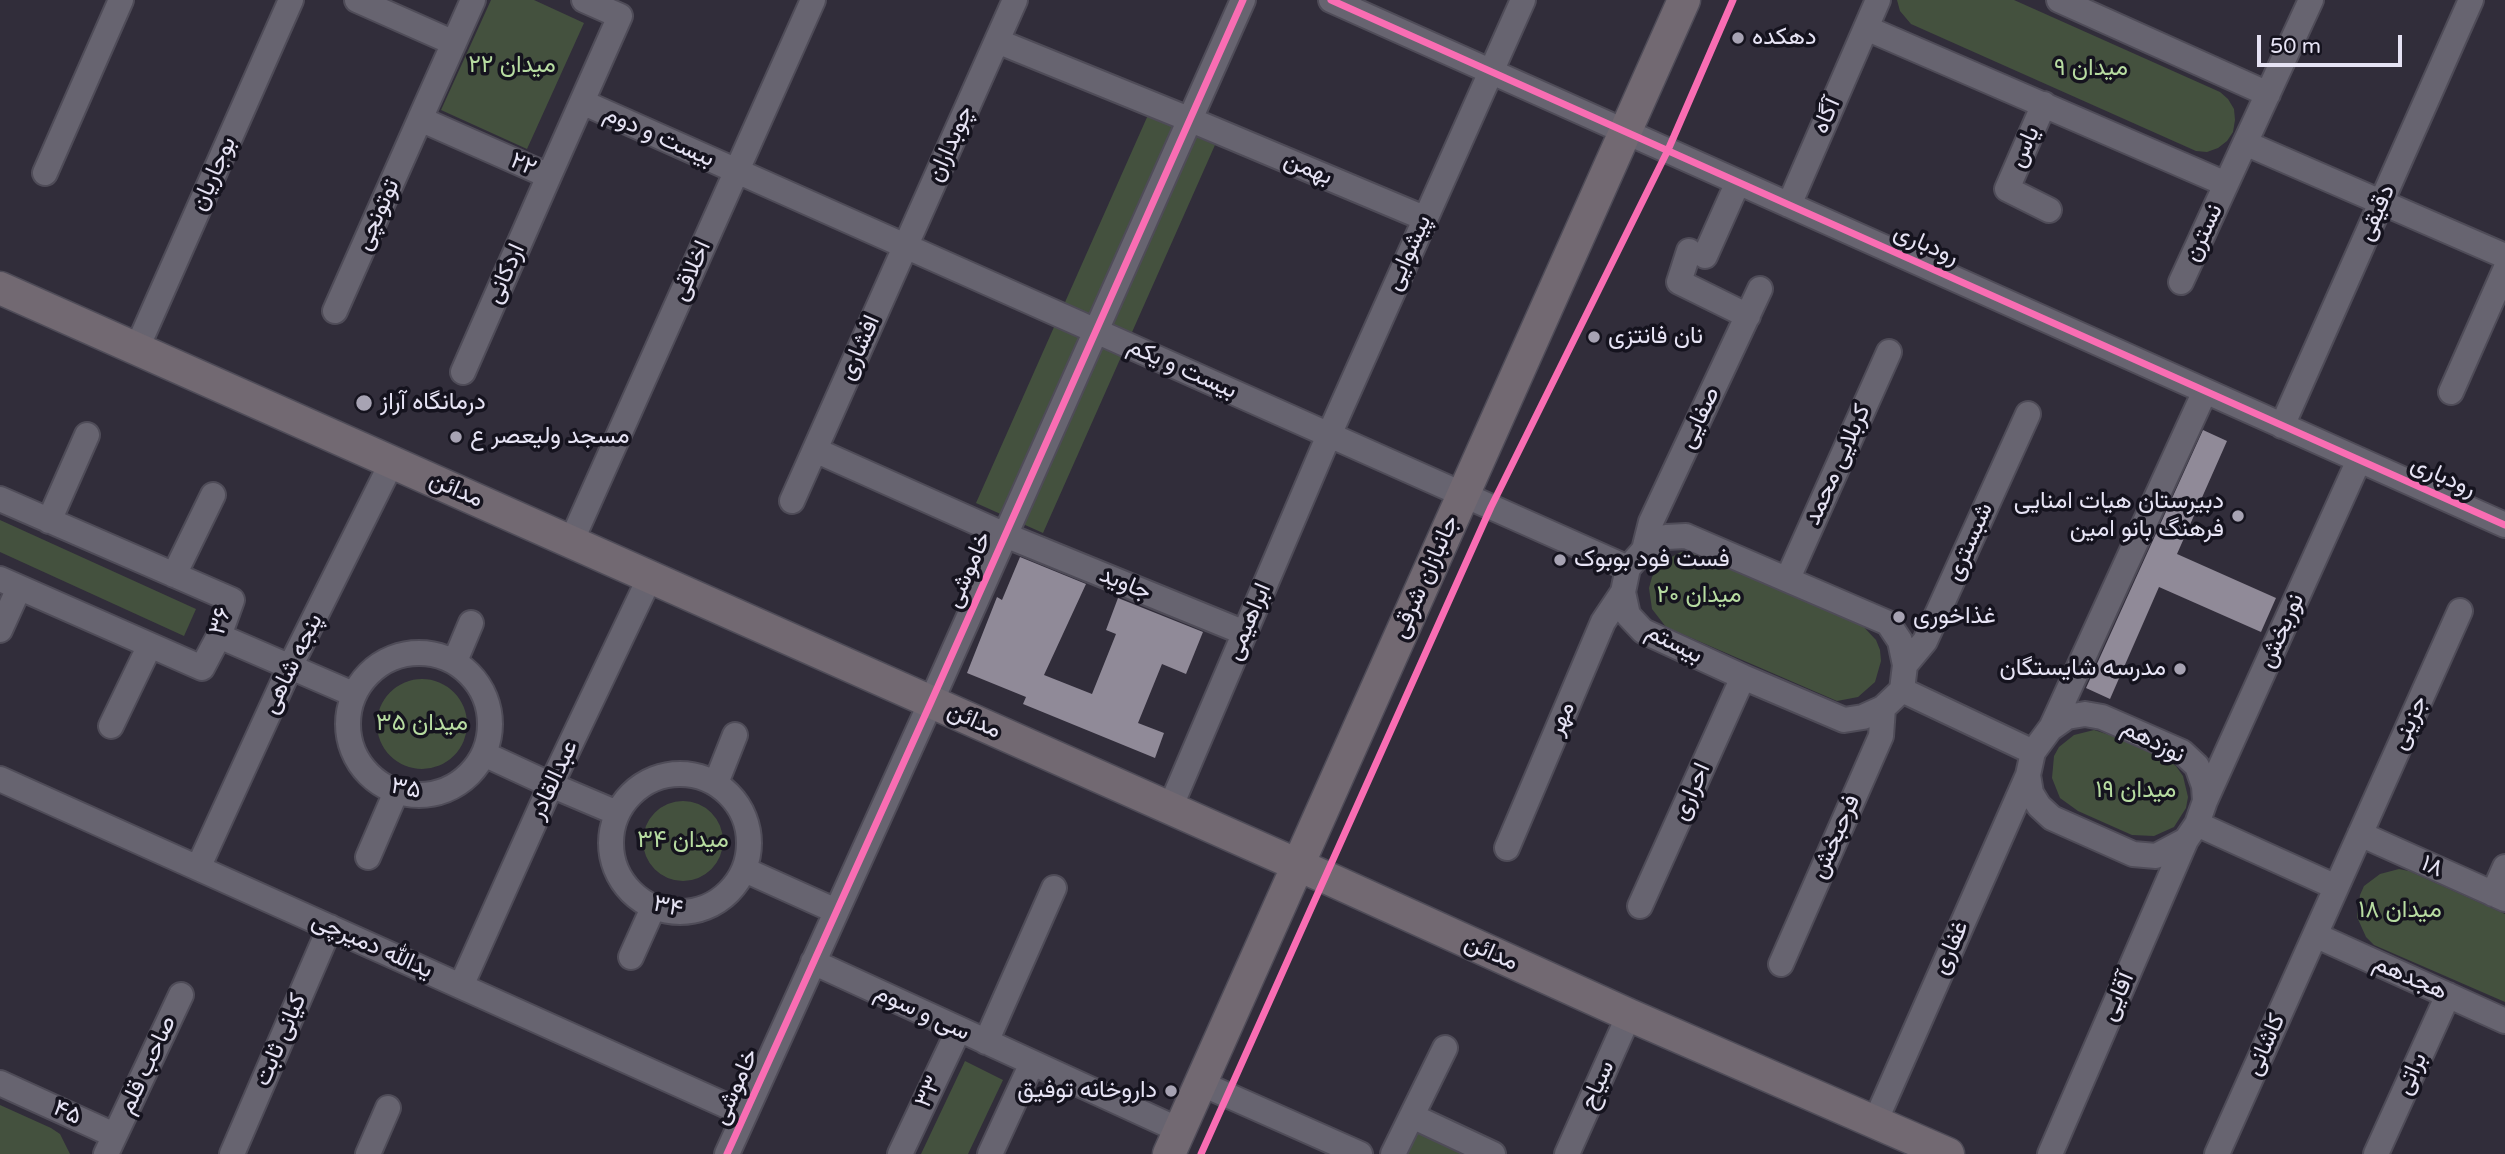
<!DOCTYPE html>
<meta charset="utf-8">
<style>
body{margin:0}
#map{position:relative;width:2505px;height:1154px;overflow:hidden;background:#312d3a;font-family:"Varela Round",sans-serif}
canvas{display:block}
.scale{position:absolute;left:2257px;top:35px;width:145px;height:32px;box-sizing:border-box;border:4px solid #e6e3f4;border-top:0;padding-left:9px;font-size:21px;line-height:24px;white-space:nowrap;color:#e6e3f4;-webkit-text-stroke:5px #15131e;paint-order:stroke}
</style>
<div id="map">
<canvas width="2505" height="1154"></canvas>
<div class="scale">50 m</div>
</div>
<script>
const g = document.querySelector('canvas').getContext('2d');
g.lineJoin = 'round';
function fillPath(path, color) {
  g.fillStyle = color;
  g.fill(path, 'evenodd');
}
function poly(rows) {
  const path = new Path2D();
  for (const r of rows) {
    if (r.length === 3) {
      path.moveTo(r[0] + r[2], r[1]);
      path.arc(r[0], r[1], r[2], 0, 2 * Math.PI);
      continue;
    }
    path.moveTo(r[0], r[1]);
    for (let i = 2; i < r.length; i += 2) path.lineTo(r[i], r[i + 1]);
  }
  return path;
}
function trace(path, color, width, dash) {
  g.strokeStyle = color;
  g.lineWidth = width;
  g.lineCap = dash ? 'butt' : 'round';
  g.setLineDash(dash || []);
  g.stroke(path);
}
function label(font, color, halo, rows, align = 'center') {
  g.font = font + ' "Varela Round",Vazirmatn,sans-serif';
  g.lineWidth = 7;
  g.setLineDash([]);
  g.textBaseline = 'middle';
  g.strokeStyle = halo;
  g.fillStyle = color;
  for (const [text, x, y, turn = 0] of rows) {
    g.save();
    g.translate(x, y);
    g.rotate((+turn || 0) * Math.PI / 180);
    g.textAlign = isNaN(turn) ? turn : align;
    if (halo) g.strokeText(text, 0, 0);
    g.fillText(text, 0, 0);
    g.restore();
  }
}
fillPath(poly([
 [491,0,534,0,584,23,527,149,441,110],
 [1897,0,2014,0,2220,92,2228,99,2234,109,2235,120,2233,132,2227,141,2218,148,2207,152,2196,151,1911,24,1900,11],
 [1148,115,1215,145,1043,533,976,503],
 [0,520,196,609,184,636,0,552],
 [1691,551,1861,624,1876,640,1880,650,1881,661,1875,682,1858,697,1837,701,1666,627,1652,609,1649,588,1652,577,1664,561,1681,552],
 [422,724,45],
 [2094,730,2113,736,2167,760,2176,766,2183,776,2188,797,2186,808,2174,827,2154,836,2132,835,2078,811,2060,798,2052,778,2054,756,2059,747,2074,735],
 [683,841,40],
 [2399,869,2409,871,2505,914,2505,1002,2374,945,2366,937,2357,917,2360,895,2364,886,2380,874],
 [965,1061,1003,1080,968,1154,921,1154],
 [0,1105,51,1128,60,1134,70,1154,0,1154],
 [1413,1123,1486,1154,1400,1154]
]), '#44513e');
fillPath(poly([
 [2203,430,2227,441,2177,554,2276,598,2261,632,2159,587,2110,699,2086,688],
 [1020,557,1086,584,1044,675,1092,694,1116,634,1106,630,1118,598,1203,632,1186,674,1162,664,1138,723,1164,733,1155,758,1023,704,1026,697,967,673,997,597,1002,600]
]), '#908a98');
const minor = poly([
 [357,0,454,43],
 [473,0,420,119,549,176,620,16,584,0],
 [1331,0,2505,525],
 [2059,0,2268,94],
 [1866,28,2226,184],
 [997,41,1191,120,1424,218],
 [582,102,1628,568],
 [2044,104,2007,189,2049,210],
 [2245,143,2505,256],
 [45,173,121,0],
 [1789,205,1878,0],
 [1689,251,1679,282,1748,316],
 [1705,256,1738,182],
 [2181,282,2311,0],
 [335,311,420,119],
 [137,348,291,0],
 [463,372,549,176],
 [2451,392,2505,270],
 [2282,426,2471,0],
 [815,450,1005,535,1245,633],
 [0,499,232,600,219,636,202,668,0,579],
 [792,501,1015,0],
 [49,521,87,435],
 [1686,536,1888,623,1900,641,1905,665,1902,690,1883,708,1863,717,1844,720,1743,677,1643,631,1628,615,1623,592,1628,568,1644,550,1666,537,1686,536],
 [571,542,813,0],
 [1644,550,1651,522,1760,289],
 [174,575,213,495],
 [1788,578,1889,352],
 [0,630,19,588],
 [219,636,353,694],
 [419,724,71],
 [455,661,471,623],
 [1905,665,1925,641,2028,414],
 [1902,690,2033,752],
 [2085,714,2102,717,2182,752,2197,766,2204,786,2205,801,2197,824,2186,840,2156,856,2133,854,2052,818,2039,806,2031,793,2028,775,2033,752,2050,729,2067,717,2085,714],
 [111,726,150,645],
 [2051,728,2205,391],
 [484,754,551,785,617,813],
 [680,843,69],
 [0,779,745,1114],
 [716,783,735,735],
 [2205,801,2359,460],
 [1170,808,1329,435,1523,0],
 [2197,824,2336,887],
 [2360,834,2505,899],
 [1507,848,1603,622,1623,592],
 [368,857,396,792],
 [198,868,290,667,392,462],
 [745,870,836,911],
 [2493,894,2505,867],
 [1640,906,1743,677],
 [2315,935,2505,1021],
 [631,957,653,908],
 [813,962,1179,1130],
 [1781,964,1881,736,1883,708],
 [461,986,551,785,650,577],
 [986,1042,1054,888],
 [0,1083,114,1135],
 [1200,1083,1360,1154],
 [1412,1116,1493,1154],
 [1875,1122,2028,775],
 [106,1154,181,995],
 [232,1154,330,927],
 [368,1154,388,1108],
 [727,1154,931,702,1243,0],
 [900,1154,959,1029],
 [990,1154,1032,1063],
 [1393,1154,1445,1048],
 [1567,1154,1629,1015],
 [2050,1154,2186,840],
 [2217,1154,2460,611],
 [2376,1154,2448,995]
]);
const major = poly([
 [0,288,1325,877,1629,1015,1948,1154],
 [1169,1154,1684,0]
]);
trace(minor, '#4f4c58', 28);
trace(major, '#4f4c58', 35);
trace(minor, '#676470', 24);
trace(major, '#726972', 32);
trace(poly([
 [1331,0,2505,525],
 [727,1154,931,702,1243,0],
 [1201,1154,1491,507,1668,150,1733,0]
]), '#f96db3', 7);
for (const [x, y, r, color] of [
 [1738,38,7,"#a7a3b3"],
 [1594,337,7,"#a7a3b3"],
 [364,403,9,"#a7a3b3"],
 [456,437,7,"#a7a3b3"],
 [2238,516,7,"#a7a3b3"],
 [1560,560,7,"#a7a3b3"],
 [1899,617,7,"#a7a3b3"],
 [2180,669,7,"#a7a3b3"],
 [1171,1091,7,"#a7a3b3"]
]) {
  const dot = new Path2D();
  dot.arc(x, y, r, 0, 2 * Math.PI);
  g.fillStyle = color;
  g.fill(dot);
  trace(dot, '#15131e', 2.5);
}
label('24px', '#e6e3f4', '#15131e', [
 ["دهکده",1752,38],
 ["نان فانتزی",1608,337],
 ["درمانگاه آراز",380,403],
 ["مسجد ولیعصر ع",470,437],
 ["دبیرستان هیات امنایی",2224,502,"right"],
 ["فرهنگ بانو امین",2224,530,"right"],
 ["فست فود بوبوک",1574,560],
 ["غذاخوری",1913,617],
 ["مدرسه شایستگان",2166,669,"right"],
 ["داروخانه توفیق",1157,1091,"right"]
], 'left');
label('24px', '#b7dca1', '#15131e', [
 ["میدان ۲۲",512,66],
 ["میدان ۹",2091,69],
 ["میدان ۲۰",1699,596],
 ["میدان ۳۵",422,724],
 ["میدان ۱۹",2136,791],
 ["میدان ۳۴",683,841],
 ["میدان ۱۸",2400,911]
]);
label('24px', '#e6e3f4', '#15131e', [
 ["آگاه",1827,116,-66],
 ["بیست و دوم",659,137,24],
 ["چوبداران",951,144,-66],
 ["یاس",2025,147,-66],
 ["۲۲",523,165,24],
 ["بهمن",1308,169,23],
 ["بوجاریان",214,174,-66],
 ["دقیقی",2377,213,-66],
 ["توتونچی",378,215,-66],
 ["نسترن",2204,233,-65],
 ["رودباری",1926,245,24],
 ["پیشوایی",1409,253,-66],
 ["اخلاقی",692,271,-66],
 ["اردکانی",506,274,-66],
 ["افشاری",860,348,-66],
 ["بیست و یکم",1182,369,24],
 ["صفایی",1700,418,-65],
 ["کربلایی محمد",1838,465,-66],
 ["رودباری",2443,477,24],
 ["مدائن",456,490,24],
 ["شبستری",1970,542,-66],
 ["خاموشی",969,570,-66],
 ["جانبازان شرقی",1426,577,-66],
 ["جاوید",1125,584,22],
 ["۳۶",221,621,-74],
 ["ابراهیمی",1249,622,-67],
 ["نوربخش",2282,631,-66],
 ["بیستم",1674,644,27],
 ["پنجه شاهی",293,664,-64],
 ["مهر",1562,719,-67],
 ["مدائن",974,721,24],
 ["جزینی",2410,723,-66],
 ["نوزدهم",2153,742,27],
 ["عبدالقادر",554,780,-65],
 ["۳۵",406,789,11],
 ["احراری",1692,792,-66],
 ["فرحبخش",1836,837,-66],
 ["۱۸",2432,867,24],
 ["۳۴",668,907,12],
 ["یدالله دمیرچی",372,946,24],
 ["غفاری",1951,948,-66],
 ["مدائن",1491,953,24],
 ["هجدهم",2410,978,24],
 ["آقایی",2118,997,-67],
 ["سی و سوم",922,1013,25],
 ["کیانی ثابت",281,1040,-67],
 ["کاشانی",2266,1045,-66],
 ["صاحب قلم",148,1065,-65],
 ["براتی",2412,1074,-66],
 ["سیاح",1598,1085,-66],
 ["خاموشی",736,1087,-66],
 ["۳۳",929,1092,-65],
 ["۴۵",67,1113,24]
]);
</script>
